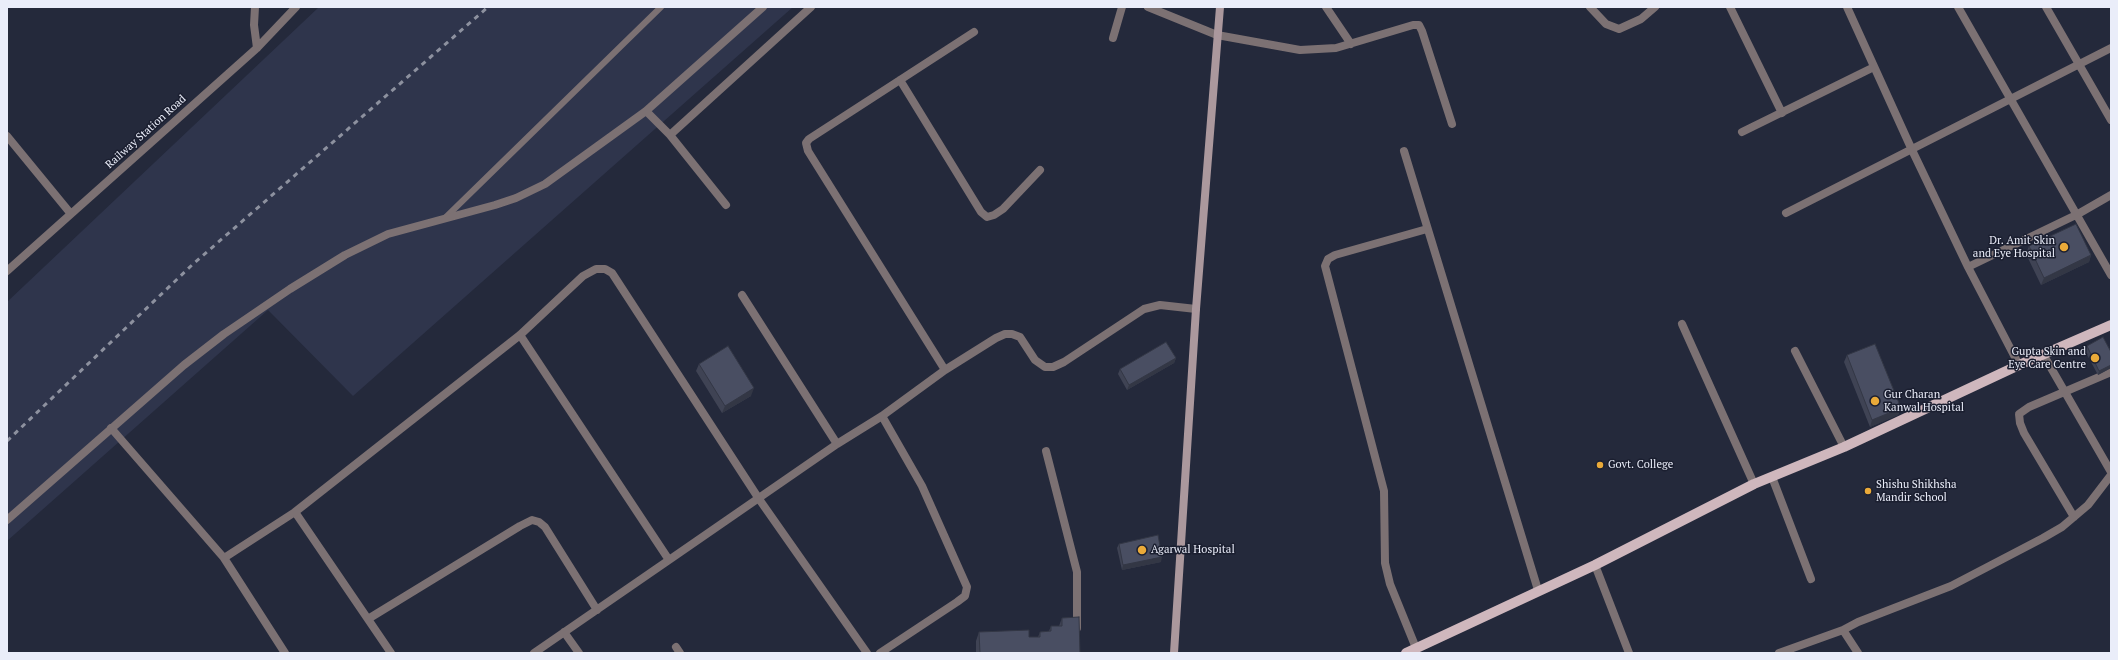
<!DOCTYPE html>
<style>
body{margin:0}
#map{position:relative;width:2118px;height:660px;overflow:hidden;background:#24293b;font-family:"PT Serif",serif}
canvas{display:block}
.frame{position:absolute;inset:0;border:8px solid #eaedf9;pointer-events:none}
</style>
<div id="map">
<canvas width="2118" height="660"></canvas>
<div class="frame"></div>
</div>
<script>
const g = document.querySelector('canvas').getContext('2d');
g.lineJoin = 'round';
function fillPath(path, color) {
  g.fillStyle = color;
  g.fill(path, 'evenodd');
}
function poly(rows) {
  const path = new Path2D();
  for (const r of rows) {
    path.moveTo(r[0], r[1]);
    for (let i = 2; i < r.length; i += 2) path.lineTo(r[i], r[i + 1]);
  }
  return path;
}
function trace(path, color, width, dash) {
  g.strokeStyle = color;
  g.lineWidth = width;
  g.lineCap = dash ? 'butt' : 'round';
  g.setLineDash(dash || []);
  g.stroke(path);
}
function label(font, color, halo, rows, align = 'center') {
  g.font = font + ' "PT Serif",serif';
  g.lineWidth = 3;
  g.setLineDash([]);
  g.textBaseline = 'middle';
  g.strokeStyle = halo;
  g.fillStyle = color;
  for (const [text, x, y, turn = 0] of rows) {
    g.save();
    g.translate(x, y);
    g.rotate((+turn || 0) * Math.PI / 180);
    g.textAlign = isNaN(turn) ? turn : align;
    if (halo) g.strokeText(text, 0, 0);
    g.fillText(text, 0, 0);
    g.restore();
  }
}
fillPath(poly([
 [319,7,793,7,353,396,268,310,7,541,7,302]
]), '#2f354c');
trace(poly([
 [445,218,661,7]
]), '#7c7173', 6);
trace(poly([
 [255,7,254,25,257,48],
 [1148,7,1217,35,1300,50,1336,48,1413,25,1419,25,1422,31,1452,124],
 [1326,7,1351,44],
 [1590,7,1606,24,1619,29,1641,19,1655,7],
 [1730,7,1782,113],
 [1847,7,1912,150,1968,267,2019,365],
 [1958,7,2111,275],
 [2046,7,2111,120],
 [1113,38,1122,7],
 [900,80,981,212,987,217,994,215,1003,209,1040,170],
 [646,111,670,135,726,205],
 [1742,132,1874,67],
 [670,135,811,7],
 [7,136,71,214],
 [1404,151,1538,590],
 [1786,213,2111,48],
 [1968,267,2078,214,2111,195],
 [7,271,257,48,296,7],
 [742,295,837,444],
 [1682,324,1754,484],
 [520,335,669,560,534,653],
 [1795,351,1844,447],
 [2043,354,2111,472],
 [945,370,808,151,806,143,809,139,974,32],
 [111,428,224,558,285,653],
 [1046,451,1077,572,1077,628],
 [1772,477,1811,579],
 [295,512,520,335,583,276,596,269,605,269,612,273,759,499,867,653],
 [2074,517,2024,433,2020,423,2019,414,2029,407,2111,372],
 [7,520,184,365,224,334,290,289,345,255,388,234,495,205,516,198,545,184,646,111,763,7],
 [224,558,295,512,391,653],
 [669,560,837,444,882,416,945,370,996,338,1005,334,1012,334,1020,337,1035,360,1045,367,1053,367,1064,362,1144,309,1160,305,1196,309],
 [1595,565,1629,653],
 [368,619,520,526,532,520,539,522,545,527,597,610],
 [564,632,579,653],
 [676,647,680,653],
 [1416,648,1390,584,1385,563,1384,491,1325,266,1328,259,1335,255,1427,229],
 [880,653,957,602,965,596,967,587,922,486,882,416],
 [1779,653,1843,630],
 [1858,653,1843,630,1858,622,1951,586,2043,538,2062,527,2088,505,2111,475]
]), '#7c7173', 8);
trace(poly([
 [1174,653,1196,309,1220,7]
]), '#ab989d', 8);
trace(poly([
 [1406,653,1595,565,1754,484,1844,447,2019,365,2111,325]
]), '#cfb7bd', 10);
trace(poly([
 [7,441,192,265,488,7]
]), '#8d919f', 3, [5, 5]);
fillPath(poly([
 [2029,246,2091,255,2089,262,2041,285,2026,254],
 [2087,346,2111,352,2111,368,2098,375,2085,351],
 [1847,355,1901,408,1898,415,1870,427,1844,362],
 [1176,358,1174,363,1127,390,1118,374,1120,369],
 [699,364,751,396,722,413,696,371],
 [1119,544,1161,562,1122,570,1117,548],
 [1062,618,1080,653,976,653,976,641,979,632,1029,637,1038,637,1040,632,1049,631,1051,626,1059,626]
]), '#3f4354');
fillPath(poly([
 [2091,255,2089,262,2041,285,2044,278],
 [1176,358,1174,363,1127,390,1129,385],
 [2111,365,2111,368,2098,375,2099,371],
 [754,388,751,396,722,413,725,406],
 [1901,408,1898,415,1870,427,1872,420],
 [1162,557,1161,562,1122,570,1123,565]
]), '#333745');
const building = poly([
 [2076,224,2091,255,2044,278,2029,246,2076,224],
 [2103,337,2111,352,2111,365,2099,371,2087,346,2103,337],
 [1166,342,1176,358,1129,385,1120,369,1166,342],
 [1875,344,1901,408,1872,420,1847,355,1875,344],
 [728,346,754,388,725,406,699,364,728,346],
 [1158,535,1162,557,1123,565,1119,544,1158,535],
 [1079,617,1080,653,980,653,979,632,1029,630,1029,637,1040,637,1040,632,1051,631,1051,626,1062,626,1062,618,1079,617]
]);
fillPath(building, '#494e62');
trace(building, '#333745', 1);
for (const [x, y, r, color] of [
 [2064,247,5,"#eaaa39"],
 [2095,358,5,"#eaaa39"],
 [1875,401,5,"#eaaa39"],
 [1600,465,4,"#eaaa39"],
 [1868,491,4,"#eaaa39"],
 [1142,550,5,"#eaaa39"]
]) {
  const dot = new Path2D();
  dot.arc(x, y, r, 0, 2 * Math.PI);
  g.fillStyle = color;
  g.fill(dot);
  trace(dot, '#1b1f30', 1.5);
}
label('11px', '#eaedf9', '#1b1f30', [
 ["Railway Station Road",146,132,-42]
]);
label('11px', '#eaedf9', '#1b1f30', [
 ["Dr. Amit Skin",2055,241,"right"],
 ["and Eye Hospital",2055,254,"right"],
 ["Gupta Skin and",2086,352,"right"],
 ["Eye Care Centre",2086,365,"right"],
 ["Gur Charan",1884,395],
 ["Kanwal Hospital",1884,408],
 ["Govt. College",1608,465],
 ["Shishu Shikhsha",1876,485],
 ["Mandir School",1876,498],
 ["Agarwal Hospital",1151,550]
], 'left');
</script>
